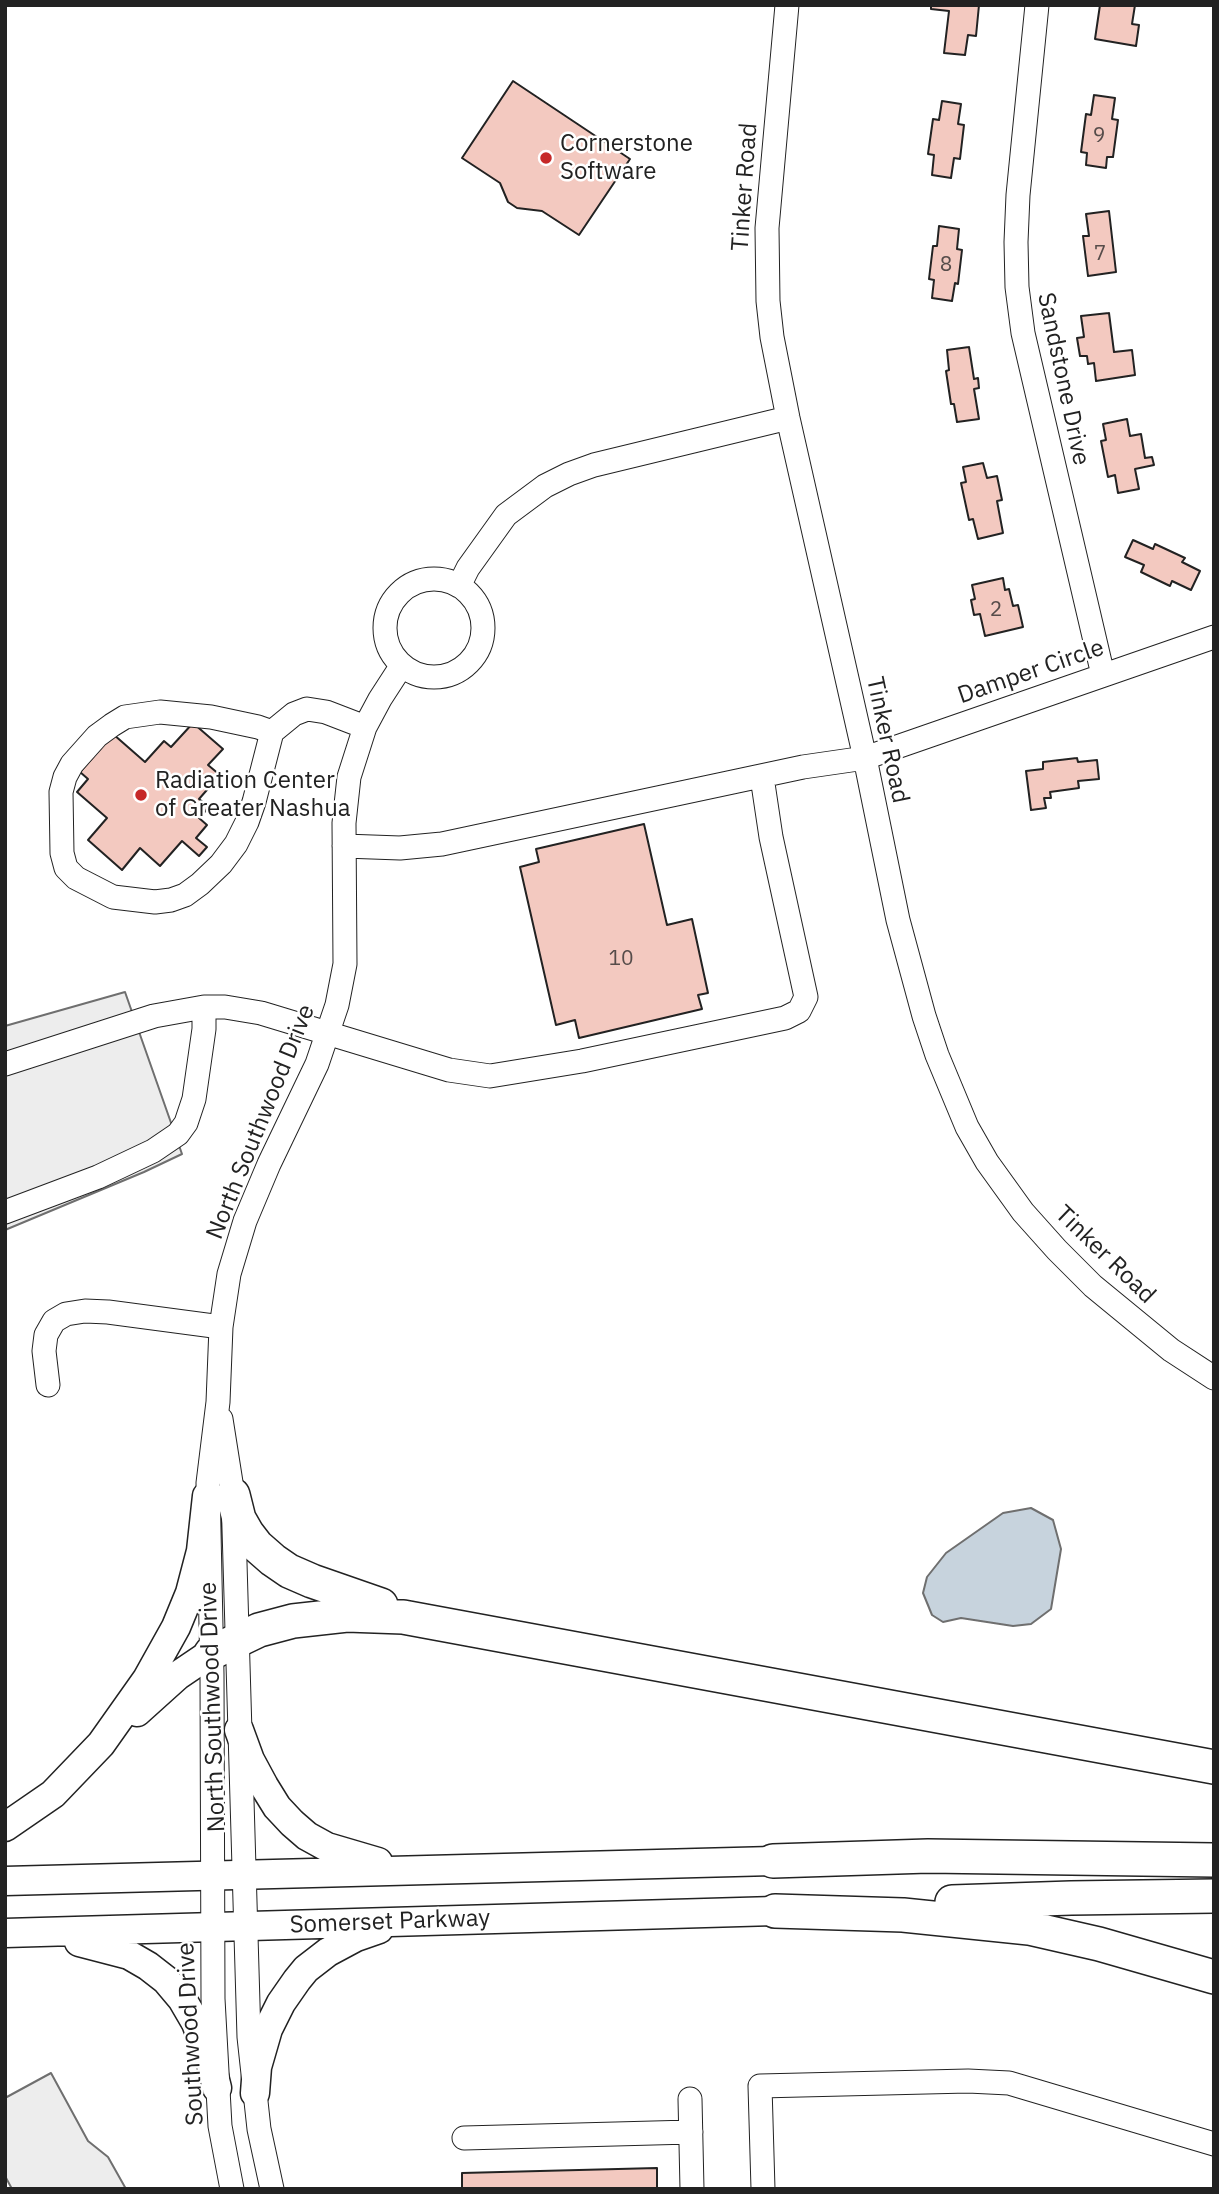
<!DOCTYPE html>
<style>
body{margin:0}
#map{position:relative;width:1219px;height:2194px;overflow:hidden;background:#fff;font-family:"IBM Plex Sans",sans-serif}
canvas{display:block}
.frame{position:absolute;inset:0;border:7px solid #222;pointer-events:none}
</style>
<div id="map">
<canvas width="1219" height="2194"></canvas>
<div class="frame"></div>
</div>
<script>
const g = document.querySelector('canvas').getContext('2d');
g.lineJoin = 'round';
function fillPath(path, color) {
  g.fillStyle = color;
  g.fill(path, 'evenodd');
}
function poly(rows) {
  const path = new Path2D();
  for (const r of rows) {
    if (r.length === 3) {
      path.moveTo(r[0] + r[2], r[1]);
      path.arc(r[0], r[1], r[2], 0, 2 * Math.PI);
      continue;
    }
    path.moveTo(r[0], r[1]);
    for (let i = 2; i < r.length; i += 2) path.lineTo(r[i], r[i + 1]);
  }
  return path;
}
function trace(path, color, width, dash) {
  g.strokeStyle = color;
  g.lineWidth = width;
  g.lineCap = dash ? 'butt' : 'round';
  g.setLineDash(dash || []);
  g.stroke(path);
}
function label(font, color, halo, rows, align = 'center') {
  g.font = font + ' "IBM Plex Sans",sans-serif';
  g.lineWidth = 5;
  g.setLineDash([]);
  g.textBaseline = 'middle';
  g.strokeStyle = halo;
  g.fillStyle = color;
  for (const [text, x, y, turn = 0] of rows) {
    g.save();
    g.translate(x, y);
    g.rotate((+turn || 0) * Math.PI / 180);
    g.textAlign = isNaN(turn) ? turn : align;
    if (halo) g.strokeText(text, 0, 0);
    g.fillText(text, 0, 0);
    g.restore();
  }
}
const parking = poly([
 [125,992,182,1154,144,1172,5,1230,5,1026,125,992],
 [51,2073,88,2141,108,2157,126,2189,12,2189,5,2176,5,2098,51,2073]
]);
fillPath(parking, '#ededed');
trace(parking, '#6f6f6f', 2);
const water = poly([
 [1031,1508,1053,1520,1061,1549,1051,1609,1031,1624,1013,1626,961,1618,943,1622,932,1615,923,1593,927,1577,946,1553,1003,1513,1031,1508]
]);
fillPath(water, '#c7d3dd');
trace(water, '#6f6f6f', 2);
const building = poly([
 [931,5,979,5,976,36,968,35,965,55,944,53,949,11,931,9,931,5],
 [1100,5,1135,5,1132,24,1139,25,1136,46,1095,39,1100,5],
 [513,81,630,159,579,235,542,211,517,208,508,202,500,183,462,158,513,81],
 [1094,95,1115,98,1112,119,1118,120,1113,157,1107,157,1106,168,1086,165,1087,153,1081,152,1086,114,1091,115,1094,95],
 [942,101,961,104,958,124,964,125,960,159,954,158,951,178,932,175,934,155,928,154,933,119,939,120,942,101],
 [1109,211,1116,272,1088,276,1083,236,1089,236,1086,214,1109,211],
 [939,226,959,229,957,249,962,250,958,284,955,283,952,301,932,298,934,280,929,279,933,246,937,246,939,226],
 [1109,313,1114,352,1132,350,1135,375,1096,381,1094,363,1088,364,1087,356,1080,356,1077,338,1084,337,1081,316,1109,313],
 [969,347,974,379,978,378,979,388,974,389,979,419,957,422,954,404,951,404,946,371,949,370,947,350,969,347],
 [1127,419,1130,436,1141,434,1145,458,1152,457,1154,465,1135,469,1139,489,1118,493,1115,475,1108,477,1101,441,1106,440,1103,424,1127,419],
 [983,463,987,478,997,476,1002,500,997,501,1003,533,978,539,973,519,969,520,961,483,966,482,963,467,983,463],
 [1133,540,1153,549,1155,544,1185,558,1182,562,1200,571,1191,590,1172,581,1170,586,1141,572,1144,565,1125,557,1133,540],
 [1003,578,1005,590,1009,589,1013,606,1018,605,1023,627,985,636,980,614,974,615,971,600,975,599,972,585,1003,578],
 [193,723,223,749,208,765,220,775,199,799,209,807,199,818,207,825,196,838,207,847,199,856,182,841,160,866,140,848,122,870,88,840,107,818,77,792,88,779,80,772,113,734,145,762,164,741,171,747,193,723],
 [1077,758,1078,762,1097,760,1099,779,1078,781,1079,788,1050,792,1051,798,1044,798,1046,808,1031,810,1026,771,1043,769,1043,762,1077,758],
 [644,824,667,925,692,919,708,993,698,995,702,1009,579,1038,575,1020,556,1025,520,867,539,862,536,849,644,824],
 [657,2168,657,2189,462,2189,462,2173,657,2168]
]);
fillPath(building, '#f3c9c0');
trace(building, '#222', 2);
const minor = poly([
 [787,5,767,228,768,301,772,337,788,418,865,758,898,920,924,1016,937,1055,967,1127,987,1162,1023,1212,1057,1250,1093,1286,1171,1350,1214,1378],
 [1037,5,1018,195,1016,242,1017,287,1023,333,1103,675],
 [434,628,49],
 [459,586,468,568,506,515,545,486,569,474,594,465,788,418],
 [272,732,258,727,211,717,160,712,125,717,112,725,97,736,72,764,65,777,61,792,62,853,66,868,76,878,113,897,155,902,171,900,185,895,200,884,221,864,236,844,247,822,254,802,272,732,294,714,307,709,326,712,365,727],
 [344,846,400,848,442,844,803,767,865,758,1214,637],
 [5,1064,154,1016,204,1007,225,1007,261,1013,449,1070,490,1076,582,1061,785,1018,799,1011,806,997,771,837,762,777],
 [5,1212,98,1177,153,1151,178,1134,186,1123,194,1099,204,1029,204,1007],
 [48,1385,44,1351,46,1335,54,1321,66,1314,85,1311,108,1312,221,1327],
 [221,1419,233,1495,249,2037,259,2129,272,2189],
 [690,2099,692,2189],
 [464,2138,691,2132],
 [232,2189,220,2126,213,1999,212,1674,208,1483,218,1402,221,1327,229,1274,245,1221,269,1164,317,1064,337,1005,345,964,344,823,349,777,365,727,380,699,402,665],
 [763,2189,760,2086,968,2081,1009,2083,1214,2144]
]);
const major = poly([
 [137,1712,177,1676,211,1653],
 [239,1730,250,1760,264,1786,277,1807,292,1823,307,1836,327,1847,378,1862],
 [5,1827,53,1794,101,1744,147,1679,176,1627,190,1593,201,1551,207,1496],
 [5,1881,773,1861],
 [5,1933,775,1911],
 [79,1942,129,1955,148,1966,166,1980,182,1999,196,2023,210,2060,217,2088],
 [255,2093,257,2067,268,2029,281,2003,297,1980,306,1969,328,1952,356,1937,379,1929]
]);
const highway = poly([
 [233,1495,239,1519,247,1533,257,1546,273,1560,289,1571,312,1581,381,1605],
 [211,1653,259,1630,293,1621,347,1615,403,1617,1214,1767],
 [773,1861,928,1856,1214,1860],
 [952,1902,1071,1898,1214,1896],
 [775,1911,903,1915,1029,1928,1099,1944,1214,1977]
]);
trace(minor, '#222', 25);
trace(major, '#222', 31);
trace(highway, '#222', 36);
trace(minor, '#fff', 23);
trace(major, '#fff', 28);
trace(highway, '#fff', 33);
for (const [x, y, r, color] of [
 [546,158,7,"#c62828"],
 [141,795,7,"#c62828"]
]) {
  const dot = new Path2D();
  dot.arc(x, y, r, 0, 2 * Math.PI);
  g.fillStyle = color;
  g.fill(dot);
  trace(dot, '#fff', 2.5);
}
label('21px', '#564c4a', null, [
 ["9",1099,136],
 ["7",1100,254],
 ["8",946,265],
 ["2",996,610],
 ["10",621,959]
]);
label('24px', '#222', '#fff', [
 ["Cornerstone",560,144],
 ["Software",560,172],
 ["Radiation Center",155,781],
 ["of Greater Nashua",155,809]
], 'left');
label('24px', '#222', '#fff', [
 ["Tinker Road",745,187,-86],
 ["Sandstone Drive",1063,379,78],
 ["Damper Circle",1031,672,-19],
 ["Tinker Road",887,740,78],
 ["North Southwood Drive",261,1122,-68],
 ["Tinker Road",1105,1255,44],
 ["North Southwood Drive",213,1707,-92],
 ["Somerset Parkway",390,1922,-2],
 ["Southwood Drive",191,2034,-93]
]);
</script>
